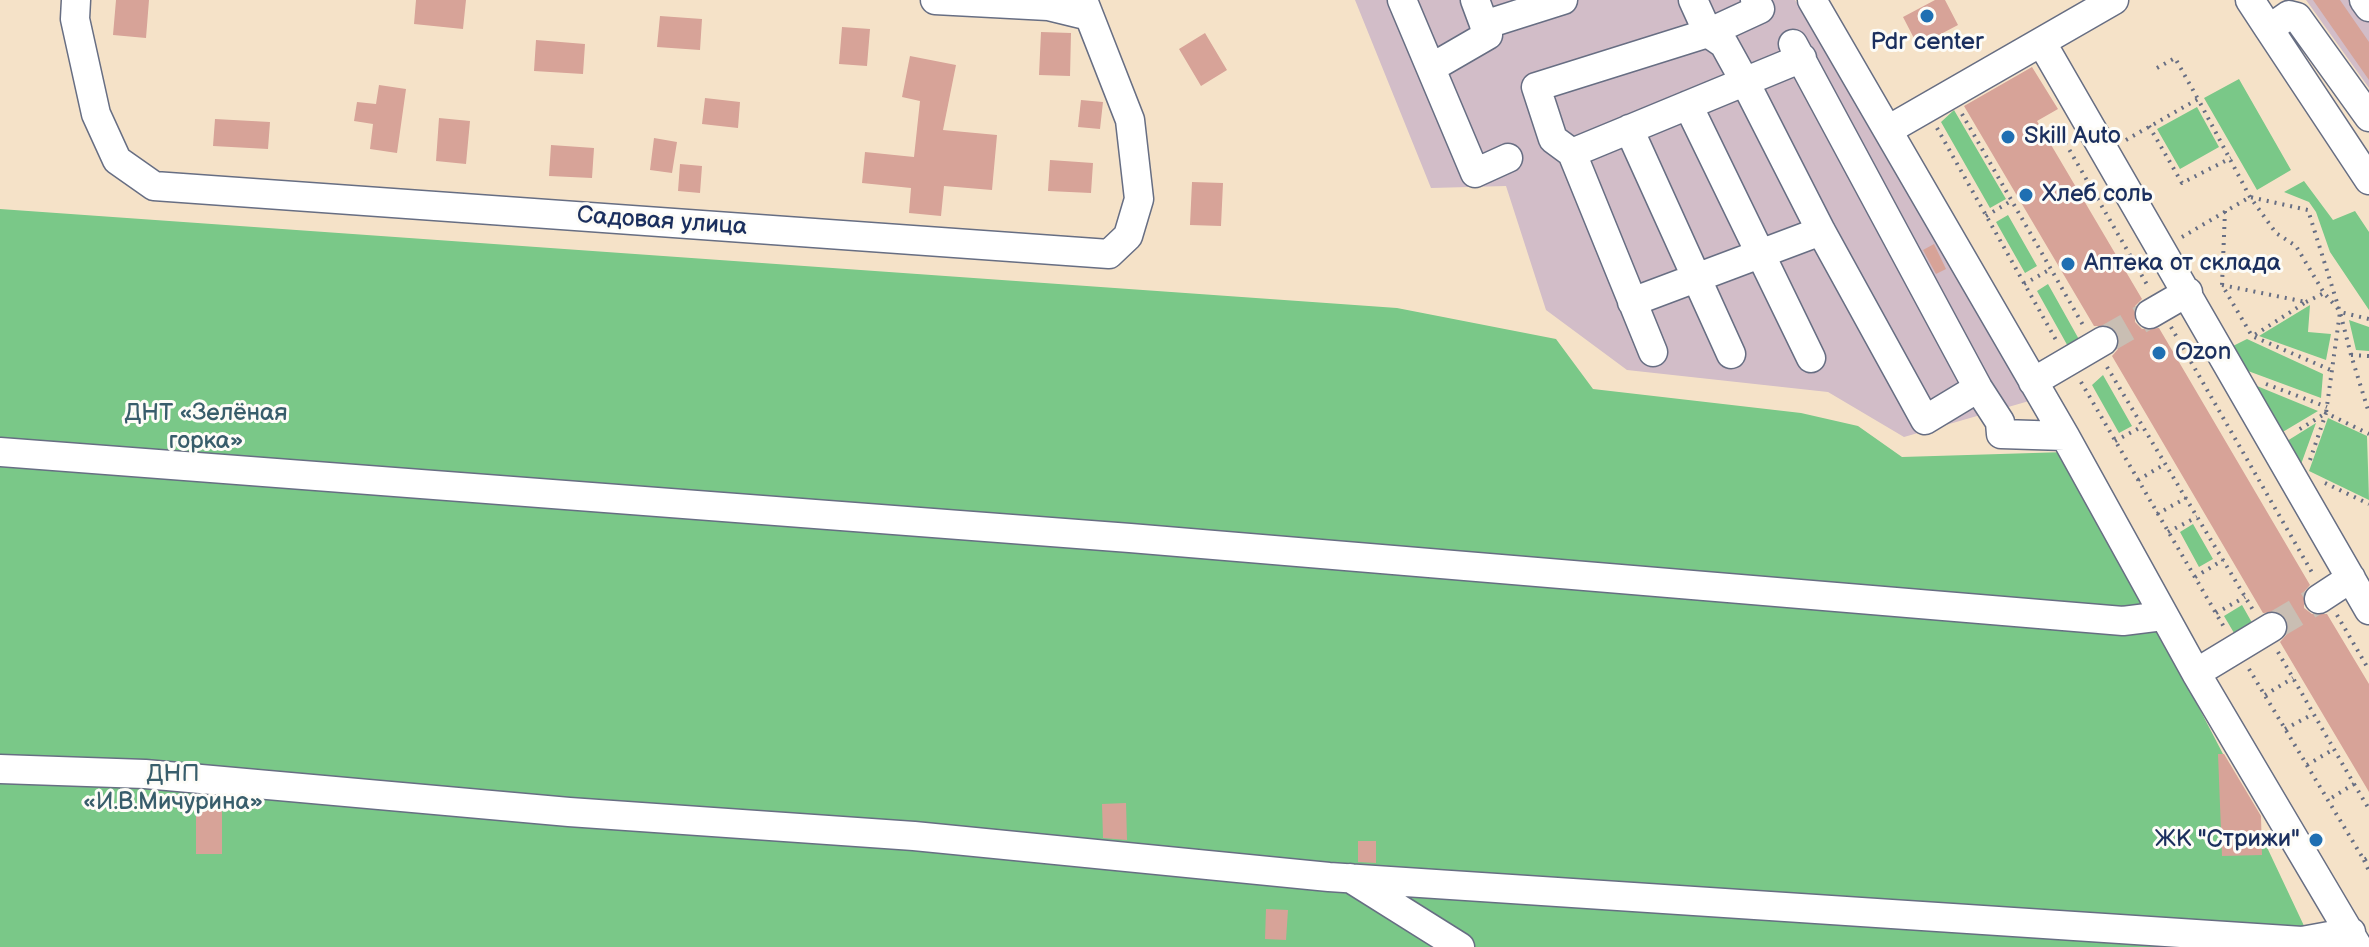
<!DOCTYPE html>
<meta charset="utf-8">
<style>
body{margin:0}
canvas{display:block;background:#f5e2c8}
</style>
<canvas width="2369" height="947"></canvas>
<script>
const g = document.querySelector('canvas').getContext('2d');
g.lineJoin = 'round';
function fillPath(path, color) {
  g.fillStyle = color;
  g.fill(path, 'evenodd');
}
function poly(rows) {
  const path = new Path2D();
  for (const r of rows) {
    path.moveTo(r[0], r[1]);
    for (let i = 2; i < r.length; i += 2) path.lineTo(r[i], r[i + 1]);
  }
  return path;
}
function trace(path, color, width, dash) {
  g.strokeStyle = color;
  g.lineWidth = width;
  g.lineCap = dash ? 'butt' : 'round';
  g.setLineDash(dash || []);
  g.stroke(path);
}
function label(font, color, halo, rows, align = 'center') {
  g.font = font + ' "Balsamiq Sans",sans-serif';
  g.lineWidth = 6;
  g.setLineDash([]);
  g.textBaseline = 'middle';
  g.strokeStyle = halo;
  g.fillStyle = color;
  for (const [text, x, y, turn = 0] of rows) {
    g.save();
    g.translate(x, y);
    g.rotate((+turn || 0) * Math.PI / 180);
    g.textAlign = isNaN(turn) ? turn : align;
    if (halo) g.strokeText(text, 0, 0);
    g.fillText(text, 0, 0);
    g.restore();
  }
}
fillPath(poly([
 [1355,0,1795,0,1838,63,2036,399,1904,437,1828,392,1627,370,1546,310,1506,186,1431,188],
 [2306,0,2369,0,2369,88]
]), '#d2bdc8');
fillPath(poly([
 [2239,79,2291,170,2257,190,2204,98],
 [2197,107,2219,147,2180,169,2157,129],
 [1954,110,2006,199,1990,208,1941,122],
 [2304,181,2333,220,2355,211,2369,232,2369,310,2330,252,2316,212,2309,202,2284,192],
 [0,209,1397,308,1556,339,1593,389,1801,413,1858,426,1902,457,2066,452,2223,754,2314,947,0,947],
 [2008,215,2037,266,2025,273,1996,222],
 [2048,284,2081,343,2070,350,2037,291],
 [2310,305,2308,332,2331,334,2326,360,2259,336],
 [2349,320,2369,327,2369,351,2356,350],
 [2247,339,2323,374,2321,398,2248,371,2231,347],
 [2103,375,2132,426,2119,433,2092,385],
 [2257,386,2318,411,2281,433],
 [2328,418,2367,436,2369,500,2309,471],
 [2316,423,2300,467,2287,441],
 [2193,524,2213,559,2199,567,2180,532],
 [2242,605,2255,628,2237,638,2224,616]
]), '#7ac888');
fillPath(poly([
 [116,0,149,0,146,38,113,35],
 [416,0,466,0,463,29,414,24],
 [1935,0,1945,0,1958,25,1918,46,1903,17],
 [2313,0,2340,0,2369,42,2369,80],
 [660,16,702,19,700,50,657,47],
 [842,27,870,29,867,66,839,64],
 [1041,32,1071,33,1070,76,1039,75],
 [1205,33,1227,70,1201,86,1179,49],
 [536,40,585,44,583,74,534,71],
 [910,56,956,65,943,130,997,135,992,190,944,186,941,216,909,213,911,188,862,183,865,152,914,157,920,101,902,97],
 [2032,67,2058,109,2037,121,2142,299,2135,306,2135,322,2142,329,2159,328,2310,585,2304,592,2304,608,2312,614,2327,614,2369,684,2369,792,2280,642,2287,634,2287,619,2279,612,2263,613,2112,356,2118,349,2118,333,2111,326,2094,326,1964,106],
 [379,85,406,89,397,153,370,149,373,124,354,121,357,102,376,104],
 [705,98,740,102,738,128,702,124],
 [1081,100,1103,102,1100,129,1078,127],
 [439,118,470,121,466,164,436,161],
 [215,119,270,122,268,149,213,146],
 [654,138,677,142,672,173,650,170],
 [551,145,594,148,592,178,549,176],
 [1050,160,1093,163,1091,193,1048,191],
 [680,164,702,166,700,193,678,191],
 [1192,182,1223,183,1221,226,1190,225],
 [1934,244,1946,269,1936,274,1923,250],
 [2218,754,2224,754,2261,816,2262,855,2222,856],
 [1126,803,1127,840,1103,838,1102,804],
 [196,809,222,809,222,854,196,854],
 [1358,841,1376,841,1376,863,1358,862],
 [1266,909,1288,910,1286,940,1265,939]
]), '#d7a398');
trace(poly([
 [2103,341,2150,314],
 [2272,627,2319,599]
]), '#c9beb3', 28, [28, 14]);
const minor = poly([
 [76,0,75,19,96,114,117,160,154,186,1109,254,1128,236,1139,199,1130,120,1083,0],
 [935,0,1048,6,1089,16],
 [1402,0,1475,173,1508,158],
 [1693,0,1708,33,1724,44,1745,82,1821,231,1925,420,1978,388],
 [1812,0,2065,436,2196,673,2358,947],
 [2250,0,2269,29],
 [2364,0,2369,7],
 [1484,25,1563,0],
 [2042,43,2369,610],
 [1793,44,1978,388,2000,422,2001,434,2065,436],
 [1431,68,1488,35,1475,0],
 [1688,105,1811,358],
 [2369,117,2297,17,2289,15,2269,29,2369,180],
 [1629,129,1731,354],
 [1888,130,2114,0],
 [1572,153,1802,58],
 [1632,302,1821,231],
 [2150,314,2188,292],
 [1653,352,1572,153,1553,139,1536,87,1708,33,1760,9,1755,0],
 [2033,382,2103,341],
 [0,452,1130,538,2123,621,2163,616],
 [2319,599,2351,578],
 [2196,673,2272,627],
 [0,769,145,774,569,812,914,836,1329,877,2302,941,2351,932],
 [1350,878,1460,947]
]);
trace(minor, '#676e83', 31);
trace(poly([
 [2157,68,2175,58,2198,99],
 [1962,114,2083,325],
 [2149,126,2182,183,2231,158],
 [1937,128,2056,340],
 [2062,128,2062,137,2149,288],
 [2126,140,2198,99,2250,197,2276,233,2296,246,2324,293,2339,310],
 [2225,211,2222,285,2252,336,2333,371],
 [1986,216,2011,201],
 [2182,237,2250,197,2308,210,2340,312,2326,413,2295,432],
 [2024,284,2051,269],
 [2222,285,2306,302,2253,336],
 [2306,302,2324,293],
 [2171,327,2314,576],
 [2351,355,2340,312,2369,319],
 [2369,356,2351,355,2369,413],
 [2107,367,2253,610],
 [2081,382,2224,627],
 [2266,384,2327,407],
 [2115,441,2143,426],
 [2310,460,2326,413,2369,434],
 [2138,480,2165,464],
 [2325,483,2369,504],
 [2157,514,2186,498],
 [2168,532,2197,517],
 [2195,577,2223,560],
 [2216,613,2245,597],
 [2337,615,2369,670],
 [2278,652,2354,784,2328,800],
 [2249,669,2364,860,2369,857],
 [2265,695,2293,678],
 [2285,729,2313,714],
 [2307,765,2334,749],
 [2354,784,2369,809],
 [2364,860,2369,871]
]), '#676e83', 4, [2, 6]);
trace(minor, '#fff', 28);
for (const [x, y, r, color] of [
 [1927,16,8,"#1f6fb2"],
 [2008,137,8,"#1f6fb2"],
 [2026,195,8,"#1f6fb2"],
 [2068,264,8,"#1f6fb2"],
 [2159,353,8,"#1f6fb2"],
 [2316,840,8,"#1f6fb2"]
]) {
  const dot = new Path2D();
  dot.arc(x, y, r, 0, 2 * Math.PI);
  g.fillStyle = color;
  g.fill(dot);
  trace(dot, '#fdfcf7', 3);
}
label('24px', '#1b2f5e', '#fdfcf7', [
 ["Pdr center",1927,43,"center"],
 ["Skill Auto",2024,137],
 ["Хлеб соль",2042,195],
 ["Аптека от склада",2084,264],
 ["Ozon",2175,353],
 ["ЖК \"Стрижи\"",2300,840,"right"]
], 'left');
label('24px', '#1b2f5e', '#fdfcf7', [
 ["Садовая улица",662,222,4]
]);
label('24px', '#385d6b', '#fdfcf7', [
 ["ДНТ «Зелёная",206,414],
 ["горка»",206,442],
 ["ДНП",173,775],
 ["«И.В.Мичурина»",173,803]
]);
</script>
